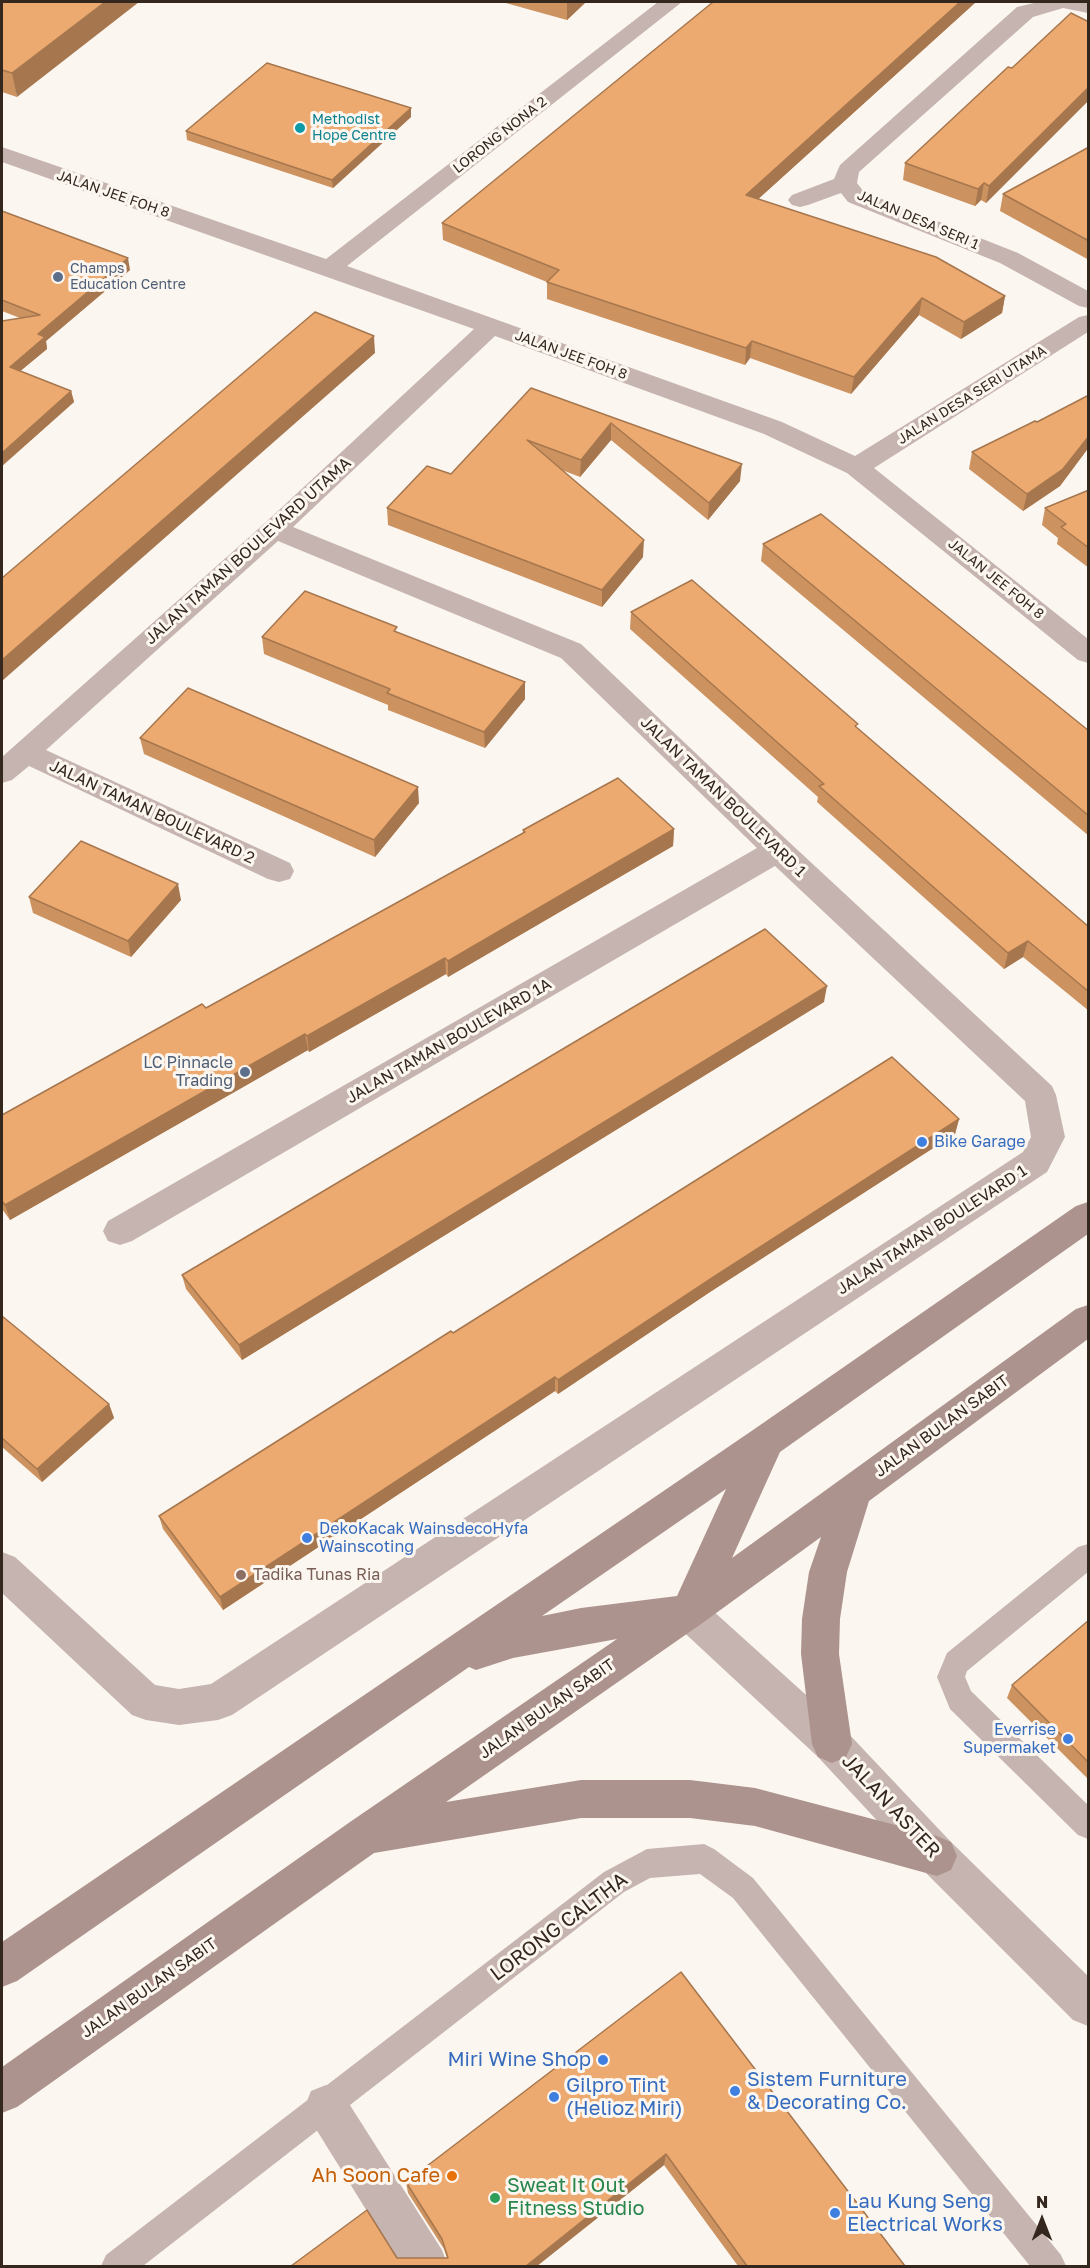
<!DOCTYPE html>
<style>
body{margin:0}
#map{position:relative;width:1090px;height:2268px;overflow:hidden;background:#fcf6f1;font-family:"Golos Text",sans-serif}
canvas{display:block}
.frame{position:absolute;inset:0;border:3px solid #34281e;pointer-events:none}
.north{position:absolute;left:1012px;top:2190px;width:60px;height:60px;-webkit-text-stroke:4px #fcf6f1;paint-order:stroke;rotate:0deg;font-size:16px;font-weight:700;line-height:24px;text-align:center;color:#34281e}
.north::after{content:'';display:block;margin:auto;width:21px;height:27px;background:#34281e;clip-path:polygon(50% 0,100% 100%,50% 72%,0 100%)}
</style>
<div id="map">
<canvas width="1090" height="2268"></canvas>
<div class="frame"></div>
<div class="north">N</div>
</div>
<script>
const g = document.querySelector('canvas').getContext('2d');
g.lineJoin = 'round';
function poly(rows) {
  const path = new Path2D();
  for (const r of rows) {
    path.moveTo(r[0], r[1]);
    for (let i = 2; i < r.length; i += 2) path.lineTo(r[i], r[i + 1]);
  }
  return path;
}
function fillPath(path, color) {
  g.fillStyle = color;
  g.fill(path, 'evenodd');
}
function trace(path, color, width, dash) {
  g.strokeStyle = color;
  g.lineWidth = width;
  g.lineCap = dash ? 'butt' : 'round';
  g.setLineDash(dash || []);
  g.stroke(path);
}
function label(font, color, halo, rows, align = 'center') {
  g.font = font + ' "Golos Text",sans-serif';
  g.lineWidth = 6;
  g.setLineDash([]);
  g.textBaseline = 'middle';
  g.strokeStyle = halo;
  g.fillStyle = color;
  for (const [text, x, y, turn = 0] of rows) {
    g.save();
    g.translate(x, y);
    g.rotate((+turn || 0) * Math.PI / 180);
    g.textAlign = isNaN(turn) ? turn : align;
    if (halo) g.strokeText(text, 0, 0);
    g.fillText(text, 0, 0);
    g.restore();
  }
}
fillPath(poly([
 [1088,1544,1088,1572,967,1671,965,1677,971,1691,1088,1805,1088,1839,1078,1835,950,1709,937,1677,947,1653,1078,1547,1088,1544],
 [704,1844,714,1849,753,1878,1061,2255,1066,2266,1030,2266,733,1898,700,1874,650,1878,624,1892,143,2266,101,2266,106,2255,604,1872,647,1849,704,1844]
]), '#c6b4b0');
fillPath(poly([
 [326,2085,341,2091,442,2250,448,2266,401,2266,311,2121,305,2106,311,2091,326,2085]
]), '#c6b4b0');
fillPath(poly([
 [658,2,682,2,347,266,782,422,855,456,1079,317,1088,315,1088,332,874,468,1088,639,1088,663,1078,660,847,473,764,434,495,336,293,527,581,644,789,842,1052,1086,1056,1095,1065,1137,1047,1172,232,1715,218,1720,179,1725,146,1720,132,1715,2,1593,2,1552,15,1557,155,1685,179,1689,211,1684,1023,1152,1031,1137,1025,1101,775,866,132,1241,120,1245,108,1241,103,1231,108,1221,757,848,561,658,278,541,46,750,290,863,294,871,290,879,279,882,268,879,29,766,12,780,2,783,2,757,265,523,474,329,2,162,2,147,326,259,658,2],
 [1038,2,1088,2,1088,13,1063,8,1033,17,859,172,857,183,864,192,1018,253,1088,291,1088,308,1079,306,1000,263,848,202,841,193,808,205,800,207,792,205,788,200,792,195,834,179,840,165,1017,7,1038,2],
 [688,1594,701,1600,846,1731,951,1842,1088,1976,1088,2026,1073,2020,923,1870,818,1757,675,1624,669,1612,675,1600,688,1594]
]), '#c6b4b0');
fillPath(poly([
 [1088,1202,1088,1234,780,1452,732,1558,1076,1309,1088,1305,1088,1339,869,1501,847,1572,840,1619,839,1654,852,1744,846,1757,832,1763,818,1757,812,1744,801,1654,802,1619,809,1572,821,1537,701,1624,446,1802,581,1780,690,1780,755,1788,937,1836,951,1842,957,1856,951,1870,937,1876,755,1826,690,1818,581,1818,374,1853,17,2107,2,2113,2,2067,350,1822,617,1639,513,1658,476,1670,469,1667,17,1981,2,1987,2,1942,753,1430,1076,1206,1088,1202],
 [726,1489,677,1596,581,1608,542,1616,726,1489]
]), '#ad938d');
fillPath(poly([
 [2,2,17,97,2,92],
 [502,2,586,2,567,20],
 [976,2,758,199,1005,296,1002,313,961,339,919,315,851,394,750,358,745,365,547,299,547,282,443,240,442,223],
 [1089,22,1089,100,986,203,981,200,975,206,903,180,905,163,1012,68],
 [411,117,333,188,187,140,186,131],
 [1089,147,1089,260,1000,211,1003,194],
 [2,211,130,270,46,341,47,349,20,371,71,391,74,402,2,466,2,321,20,318,2,311],
 [531,388,740,481,708,520,611,440,580,477,562,470,643,557,602,607,388,525,387,508,451,474],
 [1089,395,1089,447,1060,486,1023,511,969,469,972,452,1037,422],
 [1089,490,1089,568,1057,544,1058,538,1042,525,1045,508],
 [763,544,1089,731,1089,836,761,561],
 [631,612,858,729,1089,927,1089,1011,1023,957,1004,969,817,802,818,797,630,629],
 [397,632,525,699,485,748,388,710,388,705,264,654,262,637],
 [140,738,419,803,375,857,144,754],
 [674,829,673,846,448,977,446,974,309,1052,308,1050,10,1220,2,1209,2,1115,206,1008,523,834,523,830],
 [29,897,181,900,131,957,33,913],
 [824,1002,242,1360,186,1289,182,1275],
 [959,1119,955,1134,710,1292,558,1394,555,1391,223,1610,163,1529,159,1516,453,1333],
 [2,1316,109,1404,114,1418,42,1482,2,1447],
 [1089,1620,1089,1780,1007,1698,1012,1685],
 [681,1972,905,2266,738,2266,664,2165,537,2266,397,2258,447,2258,444,2249,408,2193,406,2182]
]), '#cc9260');
fillPath(poly([
 [105,2,139,2,17,97,12,73],
 [567,2,586,2,567,20],
 [960,2,976,2,744,212,746,195],
 [1089,87,1089,100,986,203,989,186],
 [411,108,411,117,333,188,332,180],
 [984,183,981,200,975,206,978,189],
 [128,258,130,270,46,341,47,349,12,378,10,367,38,334],
 [1005,296,1002,313,961,339,964,322],
 [922,298,919,315,851,394,854,377],
 [374,336,375,353,2,681,2,660],
 [752,341,750,358,745,365,746,348],
 [71,391,74,402,2,466,2,453],
 [611,423,611,440,580,477,581,460],
 [1089,436,1089,447,1060,486,1023,511,1027,494],
 [742,464,740,481,708,520,709,503],
 [644,540,643,557,602,607,602,590],
 [525,682,525,699,485,748,484,732],
 [418,787,419,803,375,857,374,840],
 [674,829,673,846,448,977,448,961],
 [178,884,181,900,131,957,128,941],
 [1028,941,1023,957,1004,969,1008,953],
 [445,958,446,974,309,1052,307,1036],
 [827,986,824,1002,242,1360,239,1345],
 [305,1034,308,1050,10,1220,5,1205],
 [959,1119,955,1134,710,1292,558,1394,558,1380,712,1278],
 [555,1377,555,1391,223,1610,220,1597],
 [109,1404,114,1418,42,1482,37,1469],
 [666,2154,664,2165,537,2266,526,2266]
]), '#a6774e');
const building = poly([
 [2,2,105,2,12,73,2,70,2,2],
 [713,2,960,2,746,195,936,257,1005,296,964,322,922,298,854,377,752,341,746,348,547,282,559,270,442,223,713,2],
 [1071,13,1089,22,1089,87,989,186,984,183,978,189,905,163,1008,67,1012,68,1071,13],
 [267,63,411,108,332,180,186,131,267,63],
 [1089,147,1089,241,1003,194,1089,147],
 [2,211,128,258,38,334,45,337,10,367,71,391,2,453,2,321,40,315,2,300,2,211],
 [315,312,374,336,2,660,2,578,315,312],
 [531,388,742,464,709,503,611,423,581,460,527,440,644,540,602,590,387,508,427,466,451,474,531,388],
 [1089,395,1089,436,1063,469,1027,494,972,452,1035,421,1037,422,1089,395],
 [1089,490,1089,548,1061,527,1066,524,1045,508,1089,490],
 [821,514,1089,731,1089,816,763,544,821,514],
 [692,580,858,724,855,726,1089,927,1089,992,1028,941,1008,953,819,786,824,784,631,612,692,580],
 [305,591,397,627,394,631,525,682,484,732,387,693,390,689,262,637,305,591],
 [188,688,418,787,374,840,140,738,188,688],
 [618,778,674,829,448,961,445,958,307,1036,305,1034,5,1205,2,1201,2,1115,202,1004,206,1008,525,832,523,830,618,778],
 [81,841,178,884,128,941,29,897,81,841],
 [765,929,827,986,239,1345,182,1275,765,929],
 [892,1057,959,1119,712,1278,558,1380,555,1377,220,1597,159,1516,451,1331,453,1333,892,1057],
 [2,1316,109,1404,37,1469,2,1438,2,1316],
 [1089,1620,1089,1763,1012,1685,1089,1620],
 [681,1972,905,2266,747,2266,666,2154,526,2266,291,2266,367,2210,397,2258,448,2258,442,2239,406,2182,681,1972]
]);
fillPath(building, '#edaa70');
trace(building, '#a6774e', 1.5);
for (const [x, y, r, color] of [
 [300,128,6,"#0f9aa8"],
 [58,277,6,"#5c6f8a"],
 [245,1072,6,"#5c6f8a"],
 [922,1142,6,"#3f7fe0"],
 [307,1538,6,"#3f7fe0"],
 [241,1575,6,"#8d6e63"],
 [1068,1739,6,"#3f7fe0"],
 [603,2060,6,"#3f7fe0"],
 [735,2091,6,"#3f7fe0"],
 [554,2097,6,"#3f7fe0"],
 [452,2176,6,"#e8710a"],
 [495,2198,6,"#2e9e5b"],
 [835,2213,6,"#3f7fe0"]
]) {
  const dot = new Path2D();
  dot.arc(x, y, r, 0, 2 * Math.PI);
  g.fillStyle = color;
  g.fill(dot);
  trace(dot, '#fcf6f1', 2);
}
label('14px', '#0d838f', '#fcf6f1', [
 ["Methodist",312,120],
 ["Hope Centre",312,136]
], 'left');
label('14px', '#34281e', '#fcf6f1', [
 ["LORONG NONA 2",500,135,-38],
 ["JALAN JEE FOH 8",113,194,19],
 ["JALAN DESA SERI 1",918,220,23],
 ["JALAN JEE FOH 8",571,355,20],
 ["JALAN DESA SERI UTAMA",972,395,-32],
 ["JALAN JEE FOH 8",996,579,39]
]);
label('14px', '#4e5e75', '#fcf6f1', [
 ["Champs",70,269],
 ["Education Centre",70,285]
], 'left');
label('16px', '#34281e', '#fcf6f1', [
 ["JALAN TAMAN BOULEVARD UTAMA",248,551,-42],
 ["JALAN TAMAN BOULEVARD 1",723,797,44],
 ["JALAN TAMAN BOULEVARD 2",152,812,25],
 ["JALAN TAMAN BOULEVARD 1A",449,1041,-30],
 ["JALAN TAMAN BOULEVARD 1",932,1230,-33],
 ["JALAN BULAN SABIT",942,1426,-36],
 ["JALAN BULAN SABIT",547,1709,-35],
 ["JALAN BULAN SABIT",149,1988,-35]
]);
label('16px', '#4e5e75', '#fcf6f1', [
 ["LC Pinnacle",233,1063],
 ["Trading",233,1081]
], 'right');
label('16px', '#366cbe', '#fcf6f1', [
 ["Bike Garage",934,1142],
 ["DekoKacak WainsdecoHyfa",319,1529],
 ["Wainscoting",319,1547],
 ["Everrise",1056,1730,"right"],
 ["Supermaket",1056,1748,"right"]
], 'left');
label('16px', '#785e54', '#fcf6f1', [
 ["Tadika Tunas Ria",253,1575]
], 'left');
label('20px', '#34281e', '#fcf6f1', [
 ["JALAN ASTER",891,1806,47],
 ["LORONG CALTHA",559,1927,-37]
]);
label('20px', '#366cbe', '#fcf6f1', [
 ["Miri Wine Shop",591,2060,"right"],
 ["Sistem Furniture",747,2080],
 ["& Decorating Co.",747,2103],
 ["Gilpro Tint",566,2086],
 ["(Helioz Miri)",566,2109],
 ["Lau Kung Seng",847,2202],
 ["Electrical Works",847,2225]
], 'left');
label('20px', '#c56008', '#fcf6f1', [
 ["Ah Soon Cafe",440,2176]
], 'right');
label('20px', '#27864d', '#fcf6f1', [
 ["Sweat It Out",507,2186],
 ["Fitness Studio",507,2209]
], 'left');
</script>
